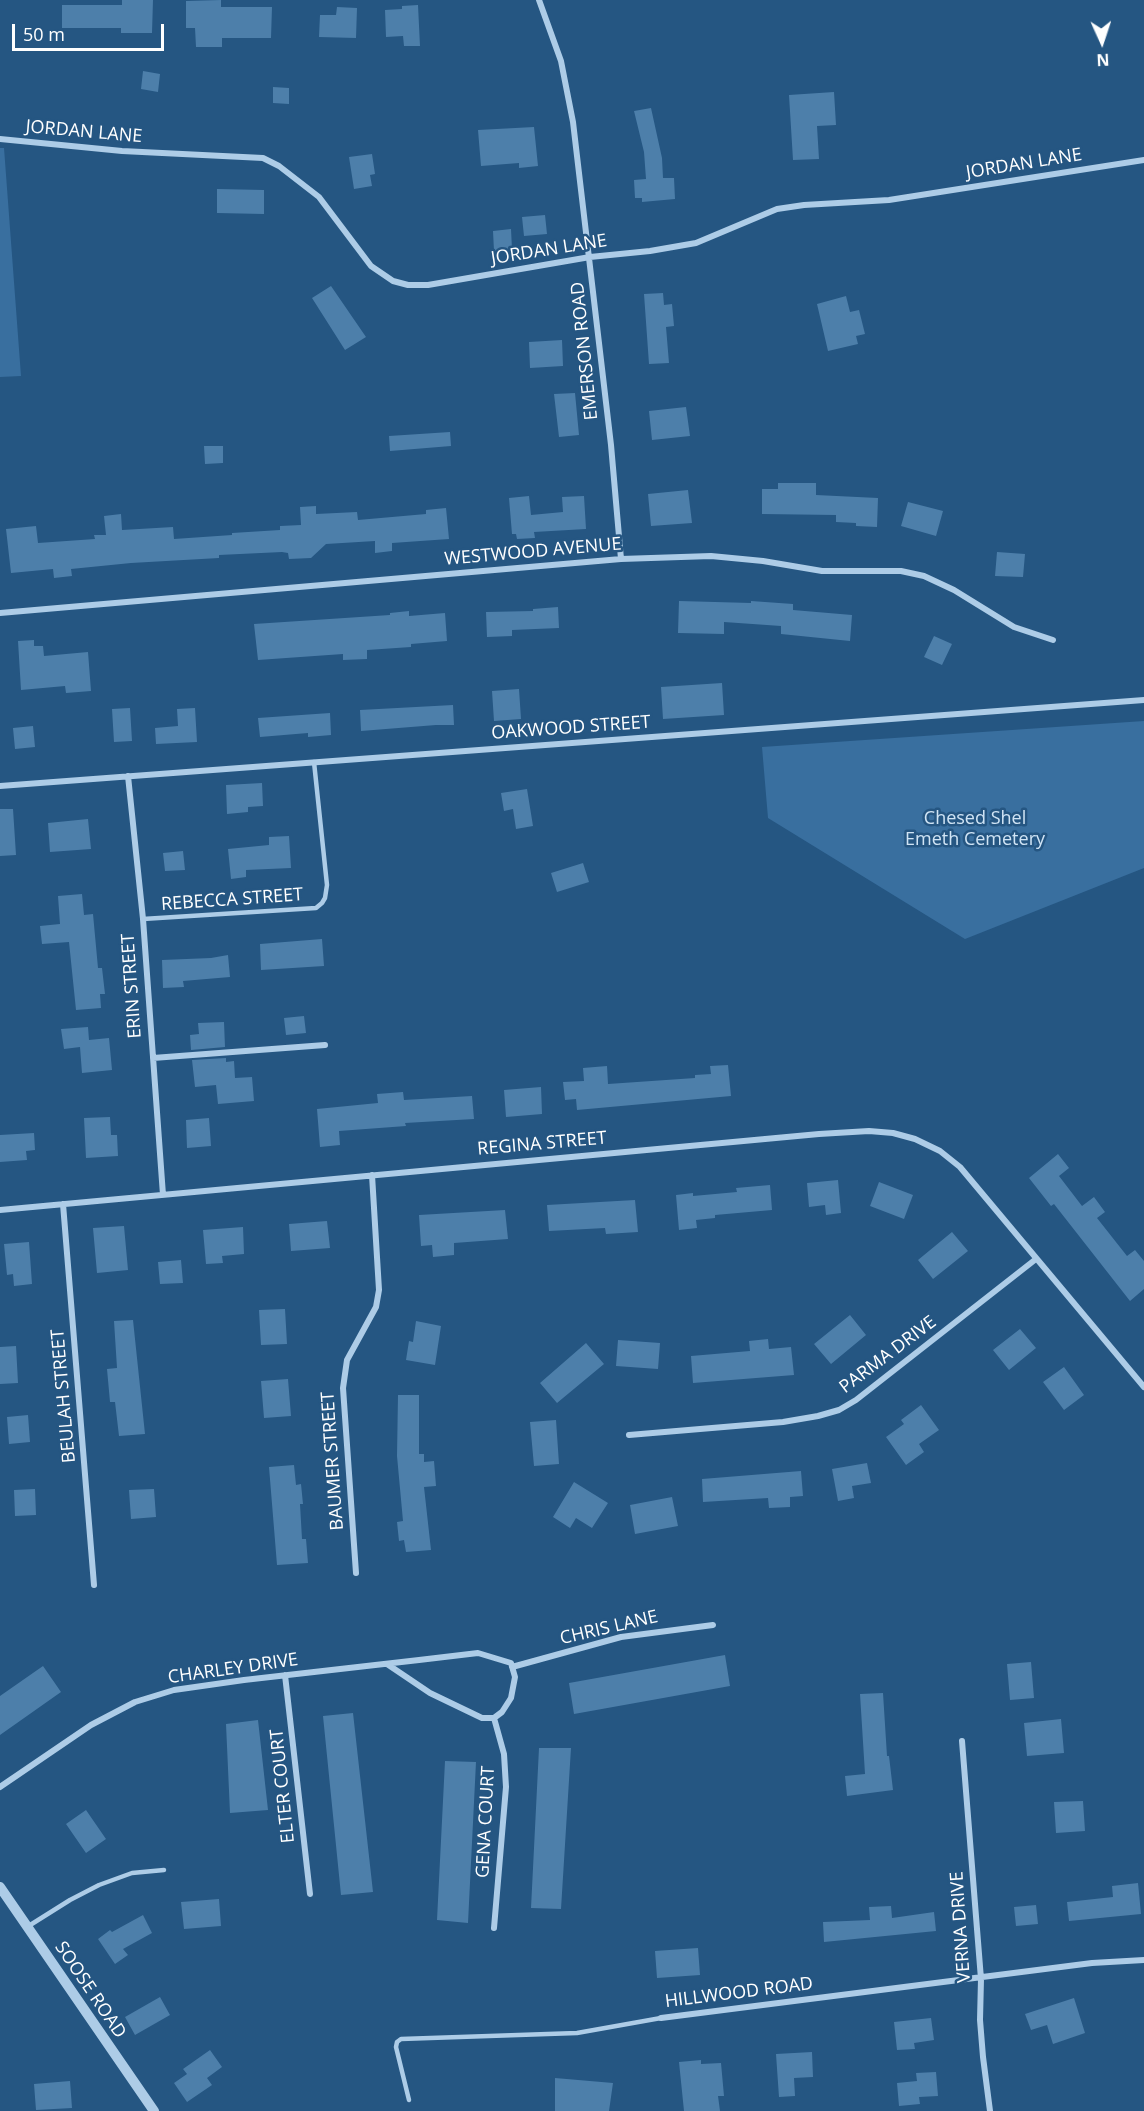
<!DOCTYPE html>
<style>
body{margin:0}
#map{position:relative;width:1144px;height:2111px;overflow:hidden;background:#255682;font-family:"Open Sans",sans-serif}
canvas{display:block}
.north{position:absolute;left:1072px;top:12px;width:60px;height:60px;-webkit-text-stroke:4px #255682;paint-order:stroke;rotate:177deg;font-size:16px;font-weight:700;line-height:24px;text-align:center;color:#fff}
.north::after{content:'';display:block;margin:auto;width:21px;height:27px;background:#fff;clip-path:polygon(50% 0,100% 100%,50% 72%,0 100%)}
.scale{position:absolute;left:12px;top:24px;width:152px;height:27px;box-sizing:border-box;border:3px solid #fff;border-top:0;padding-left:8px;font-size:18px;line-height:21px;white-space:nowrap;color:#fff;-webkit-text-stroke:4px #255682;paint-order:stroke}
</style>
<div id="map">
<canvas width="1144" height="2111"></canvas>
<div class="north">N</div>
<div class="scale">50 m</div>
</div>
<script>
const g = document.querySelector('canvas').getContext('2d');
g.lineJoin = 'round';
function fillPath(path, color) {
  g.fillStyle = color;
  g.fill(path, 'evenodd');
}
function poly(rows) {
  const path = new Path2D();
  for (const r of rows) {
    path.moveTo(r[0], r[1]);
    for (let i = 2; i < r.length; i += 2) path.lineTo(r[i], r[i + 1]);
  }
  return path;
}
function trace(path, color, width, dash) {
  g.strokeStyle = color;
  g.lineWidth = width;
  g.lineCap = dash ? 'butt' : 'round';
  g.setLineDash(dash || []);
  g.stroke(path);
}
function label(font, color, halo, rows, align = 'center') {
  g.font = font + ' "Open Sans",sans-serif';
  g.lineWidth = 5;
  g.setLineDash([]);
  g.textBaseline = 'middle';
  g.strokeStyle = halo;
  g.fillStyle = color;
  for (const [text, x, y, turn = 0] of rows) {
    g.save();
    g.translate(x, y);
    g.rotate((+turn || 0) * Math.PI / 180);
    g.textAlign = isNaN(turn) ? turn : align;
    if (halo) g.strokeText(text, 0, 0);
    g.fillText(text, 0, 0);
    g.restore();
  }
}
fillPath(poly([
 [0,148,4,148,21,376,0,377],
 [1144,721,1144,868,965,939,768,818,762,747]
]), '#396f9f');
fillPath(poly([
 [122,0,153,0,152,33,121,33,121,28,62,28,62,5,122,5],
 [221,0,221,7,272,7,271,38,222,38,222,47,196,47,195,28,186,28,186,1],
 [418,5,420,46,404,46,403,36,386,37,385,10,402,9,402,6],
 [337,7,357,8,356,38,319,37,320,15,336,15],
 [143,71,160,74,158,92,141,89],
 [273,87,289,88,289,104,273,103],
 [834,92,836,125,817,126,819,159,793,160,789,95],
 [651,108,662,158,663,178,674,178,675,199,642,202,642,198,635,198,634,180,646,179,644,152,634,111],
 [534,127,538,166,519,168,519,163,481,166,478,130],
 [372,154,375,174,370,175,372,186,354,189,349,157],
 [217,189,264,190,264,214,217,213],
 [545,215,547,234,524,236,522,217],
 [511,229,512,249,494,251,493,231],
 [331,286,366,337,345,350,312,298],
 [663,293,664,305,672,304,674,326,666,327,669,363,649,364,644,294],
 [846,296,850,312,859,310,865,334,856,336,858,344,828,351,817,304],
 [562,340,563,366,530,368,529,342],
 [575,393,579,435,559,437,554,394],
 [686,407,690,436,652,440,649,411],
 [450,432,451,446,390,451,389,436],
 [204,446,223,446,223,463,205,464],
 [778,483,816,483,816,495,878,498,877,527,856,526,856,523,836,522,836,515,762,514,762,489,778,489],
 [688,490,692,523,651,526,648,494],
 [529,496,531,515,563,512,562,497,584,496,586,529,534,532,535,538,517,539,516,534,512,534,509,498],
 [908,502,943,511,936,536,901,526],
 [316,506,316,514,357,512,358,520,426,514,426,510,446,508,449,539,392,543,392,551,375,553,375,541,326,544,311,558,289,559,288,553,282,552,219,555,219,558,131,563,71,569,72,576,54,578,53,569,11,573,6,529,36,526,38,543,95,539,94,535,106,535,104,516,121,514,122,530,173,527,174,539,232,535,232,533,280,530,280,526,301,525,300,507],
 [997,552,1025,554,1023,577,995,576],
 [679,601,751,603,751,601,793,604,793,610,852,615,850,641,781,634,781,626,724,622,724,634,678,633],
 [558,607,559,628,512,630,512,636,487,637,486,612,533,611,533,609],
 [409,611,409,616,445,613,447,641,411,644,411,647,367,650,367,659,343,660,343,654,258,660,254,624,390,615,390,613],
 [934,636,952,644,942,665,924,657],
 [34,640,34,646,43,646,44,656,88,652,91,691,66,693,65,686,21,690,18,641],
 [722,683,724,715,663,719,661,687],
 [519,689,521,719,494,721,492,691],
 [453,705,454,725,436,725,361,731,360,710],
 [130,708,132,741,114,742,112,709],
 [195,708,197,742,156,744,155,728,178,726,177,709],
 [330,713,331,735,308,737,308,733,260,737,258,718],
 [33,726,35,747,15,749,13,728],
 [262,783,263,806,248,807,248,812,227,814,226,785],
 [527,789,533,826,516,829,513,809,504,811,501,793],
 [0,809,13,809,16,855,0,856],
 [88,819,91,849,50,852,48,823],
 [289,836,291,868,246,870,246,877,231,879,228,849,269,845,269,837],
 [183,851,185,870,165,871,163,853],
 [583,863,589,882,557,892,551,873],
 [82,894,84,915,93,914,98,968,102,968,105,994,100,994,101,1008,76,1010,69,942,42,944,40,926,60,924,58,896],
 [322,939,324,966,261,970,260,944],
 [228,955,230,977,183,981,184,987,163,988,162,960,211,958],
 [304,1016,306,1033,286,1035,284,1018],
 [224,1022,225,1047,191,1050,190,1035,199,1034,198,1023],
 [88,1027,89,1040,109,1038,112,1070,82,1073,80,1047,64,1049,61,1029],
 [226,1058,226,1062,234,1061,235,1078,252,1077,254,1101,218,1104,216,1085,195,1087,192,1060],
 [728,1065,731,1096,577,1110,576,1099,565,1100,563,1082,584,1081,583,1068,607,1066,608,1084,695,1078,695,1075,711,1074,710,1066],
 [541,1087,542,1114,506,1117,504,1090],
 [403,1092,404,1100,472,1096,474,1119,405,1123,406,1126,339,1131,340,1145,320,1147,317,1109,378,1103,377,1094],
 [110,1117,111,1135,117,1135,118,1156,86,1158,84,1118],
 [209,1118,211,1146,187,1148,186,1120],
 [34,1133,35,1150,26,1151,27,1160,0,1162,0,1135],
 [1058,1154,1069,1168,1059,1176,1082,1206,1094,1197,1105,1212,1097,1218,1127,1256,1135,1250,1144,1261,1144,1289,1130,1301,1054,1204,1051,1206,1029,1178],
 [838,1180,841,1213,826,1215,825,1205,809,1207,807,1183],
 [879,1182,913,1195,904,1219,870,1206],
 [770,1185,772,1210,715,1215,715,1218,696,1220,697,1228,679,1230,676,1195,693,1193,693,1196,737,1192,736,1188],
 [635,1200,638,1232,606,1234,605,1228,549,1231,547,1205],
 [505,1210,508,1239,454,1243,454,1255,433,1257,432,1245,421,1246,419,1215],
 [327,1221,330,1248,291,1251,289,1224],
 [124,1226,128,1270,97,1273,93,1228],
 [243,1227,244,1254,222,1256,223,1263,206,1264,203,1230],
 [952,1232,968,1251,933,1279,918,1260],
 [29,1242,32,1284,14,1286,13,1274,7,1275,4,1244],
 [181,1260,183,1283,160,1284,158,1262],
 [285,1309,287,1344,261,1345,259,1310],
 [850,1315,866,1335,831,1364,814,1344],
 [133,1320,145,1434,119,1436,115,1402,110,1402,107,1369,117,1368,114,1321],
 [416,1321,441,1326,435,1365,406,1360,409,1341,413,1342],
 [1020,1329,1036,1348,1009,1370,993,1350],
 [768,1339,769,1349,791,1347,794,1375,693,1383,691,1356,750,1351,749,1341],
 [618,1340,660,1343,658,1369,616,1366],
 [586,1343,604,1364,557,1403,540,1383],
 [16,1346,18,1383,0,1384,0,1347],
 [1064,1367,1084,1395,1064,1410,1043,1382],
 [288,1379,291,1416,264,1418,261,1381],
 [398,1395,419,1395,419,1454,424,1454,424,1462,434,1461,436,1486,424,1487,431,1550,406,1552,404,1540,399,1541,397,1522,403,1521,397,1456],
 [921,1405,939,1430,919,1444,924,1452,906,1465,886,1437,904,1424,901,1420],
 [28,1415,30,1442,9,1444,7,1417],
 [556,1420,559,1464,534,1466,530,1422],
 [867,1463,871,1483,852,1486,854,1498,838,1501,832,1469],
 [294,1465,296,1485,301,1484,303,1504,300,1504,302,1539,306,1539,308,1563,277,1565,269,1467],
 [801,1471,803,1496,790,1497,790,1507,769,1508,768,1498,703,1502,702,1479],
 [574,1482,608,1503,592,1528,576,1518,570,1528,553,1517],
 [35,1489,36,1515,15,1516,14,1490],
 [154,1489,156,1517,131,1519,129,1490],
 [672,1497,678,1526,635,1534,630,1505],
 [725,1655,730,1686,574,1714,569,1683],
 [1031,1662,1034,1698,1010,1700,1007,1664],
 [43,1666,61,1692,0,1735,0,1696],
 [883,1693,887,1756,889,1756,893,1790,847,1796,845,1776,865,1774,860,1694],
 [353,1713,373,1892,341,1895,323,1716],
 [1061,1719,1064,1753,1027,1756,1024,1723],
 [258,1720,268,1810,230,1813,226,1724],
 [539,1748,571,1748,561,1909,531,1908],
 [445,1761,476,1762,468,1923,437,1920],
 [1083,1801,1085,1831,1056,1833,1054,1802],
 [86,1810,106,1839,86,1853,66,1824],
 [1138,1883,1141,1914,1069,1921,1067,1902,1113,1897,1112,1886],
 [219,1899,221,1926,184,1929,181,1902],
 [1036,1905,1038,1924,1016,1926,1014,1907],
 [891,1906,892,1918,934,1912,936,1931,824,1942,823,1922,870,1920,869,1907],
 [143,1915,152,1933,123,1949,128,1955,115,1964,98,1939,110,1930,112,1932],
 [698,1948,700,1975,657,1978,655,1951],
 [160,1997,170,2015,135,2035,125,2017],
 [1074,1998,1085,2033,1053,2044,1047,2025,1031,2030,1025,2014],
 [931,2018,934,2040,914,2043,915,2049,897,2050,894,2022],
 [210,2050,222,2067,207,2078,212,2085,187,2102,174,2083,187,2074,183,2069],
 [812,2052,813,2077,794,2078,795,2096,779,2097,776,2054],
 [701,2060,701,2064,721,2063,724,2096,718,2096,720,2111,684,2111,679,2062],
 [936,2072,938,2096,919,2097,920,2104,899,2106,897,2083,917,2081,916,2073],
 [555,2078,613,2083,609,2111,555,2111],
 [70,2081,72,2108,36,2110,34,2084]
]), '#4d7faa');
trace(poly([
 [143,919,316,908,322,903,325,898,327,885,314,762],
 [27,1927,70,1900,99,1885,132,1873,164,1870],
 [409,2100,396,2047,397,2042,401,2039,577,2033,661,2018]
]), '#adcce7', 4.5);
trace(poly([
 [539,0,561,61,573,122,611,445,621,559],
 [0,139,122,151,263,158,279,166,319,197,371,266,393,281,408,285,428,285,590,257,650,251,696,243,777,209,804,205,889,200,1144,160],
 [0,613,621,559,711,556,763,561,822,571,901,571,924,576,954,590,1014,627,1053,640],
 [128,776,143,919,163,1195],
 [0,786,1144,700],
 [153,1058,325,1045],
 [63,1204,94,1585],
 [0,1210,819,1134,869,1131,893,1133,915,1139,940,1151,960,1167,1144,1387],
 [629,1435,783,1422,818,1416,839,1410,856,1400,1036,1259],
 [356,1573,343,1388,347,1360,376,1307,379,1290,372,1175],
 [512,1667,621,1637,713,1625],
 [285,1675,310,1894],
 [494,1718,504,1754,506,1787,494,1928],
 [962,1741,981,1979,980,2020,983,2057,990,2111],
 [0,1787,91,1725,135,1702,174,1690,244,1680,419,1660,478,1653,511,1663,515,1677,511,1698,502,1712,494,1718,482,1718,430,1693,387,1664],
 [661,2018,1092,1963,1144,1960]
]), '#adcce7', 6);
trace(poly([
 [0,1887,154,2111]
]), '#adcce7', 10);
label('18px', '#fff', '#255682', [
 ["JORDAN LANE",84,132,5],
 ["JORDAN LANE",1024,164,-9],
 ["JORDAN LANE",549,250,-9],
 ["EMERSON ROAD",585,351,-96],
 ["WESTWOOD AVENUE",533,552,-5],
 ["OAKWOOD STREET",571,728,-4],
 ["REBECCA STREET",232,900,-4],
 ["ERIN STREET",132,986,-94],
 ["REGINA STREET",542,1144,-5],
 ["PARMA DRIVE",888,1355,-37],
 ["BEULAH STREET",64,1396,-95],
 ["BAUMER STREET",333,1461,-94],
 ["CHRIS LANE",609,1628,-13],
 ["CHARLEY DRIVE",233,1669,-8],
 ["ELTER COURT",283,1786,-96],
 ["GENA COURT",486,1822,-87],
 ["VERNA DRIVE",961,1927,-94],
 ["SOOSE ROAD",90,1990,56],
 ["HILLWOOD ROAD",739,1993,-7]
]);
label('18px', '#d0e4f5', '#255682', [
 ["Chesed Shel",975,819],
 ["Emeth Cemetery",975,840]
]);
</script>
